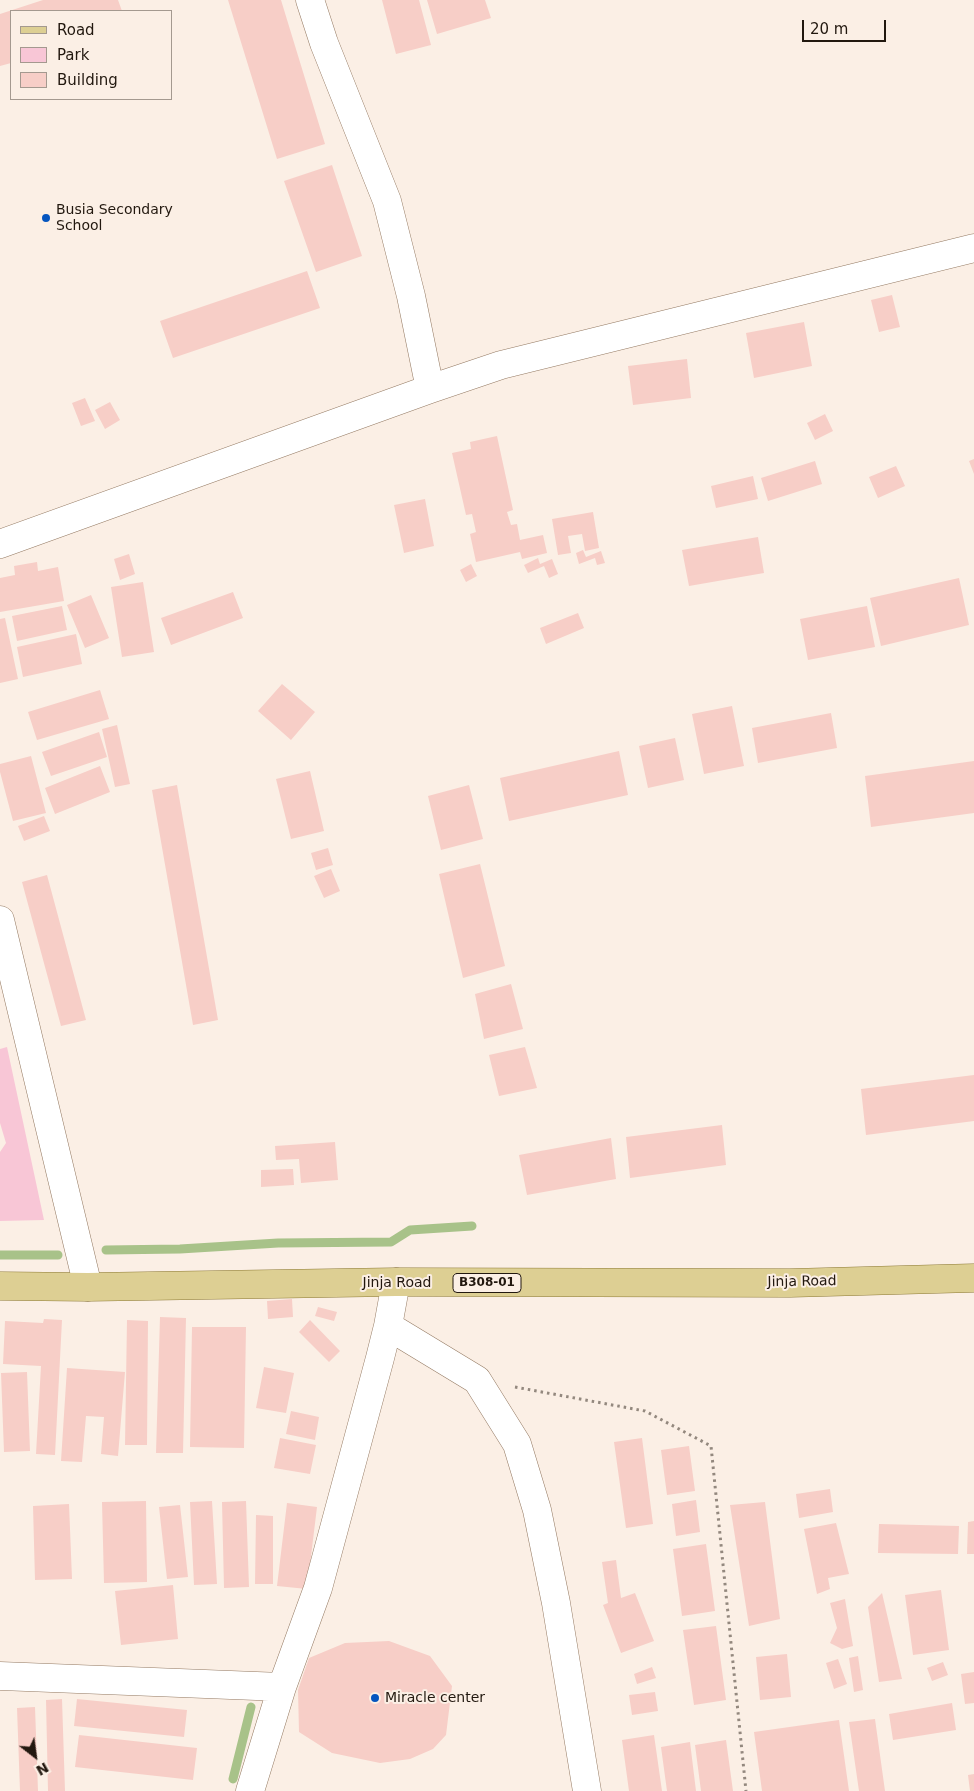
<!DOCTYPE html>
<style>
body{margin:0}
#map{position:relative;width:974px;height:1791px;overflow:hidden;background:#fbefe5;font-family:"DejaVu Sans",sans-serif}
canvas{display:block}
.legend{position:absolute;left:10px;top:10px;width:162px;height:90px;box-sizing:border-box;background:#fbefe5;border:1px solid #a4998f;margin:0;padding:6px 9px;list-style:none;font-size:15px;color:#22180f}
.legend li{display:flex;align-items:center;gap:10px;height:25px}
.legend b{width:25px;border:1px solid #a4998f}
.north{position:absolute;left:10px;top:1731px;width:50px;height:50px;-webkit-text-stroke:4px #fbefe5;paint-order:stroke;rotate:150deg;font-size:14px;font-weight:700;line-height:20px;text-align:center;color:#22180f}
.north::after{content:'';display:block;margin:auto;width:18px;height:22px;background:#22180f;clip-path:polygon(50% 0,100% 100%,50% 72%,0 100%)}
.scale{position:absolute;left:802px;top:20px;width:84px;height:22px;box-sizing:border-box;border:2px solid #22180f;border-top:0;padding-left:6px;font-size:15px;line-height:18px;white-space:nowrap;color:#22180f;-webkit-text-stroke:4px #fbefe5;paint-order:stroke}
</style>
<div id="map">
<canvas width="974" height="1791"></canvas>
<ul class="legend">
<li><b style="height:6px;background:#ddcf93"></b>Road</li>
<li><b style="height:14px;background:#f8c6d6"></b>Park</li>
<li><b style="height:14px;background:#f7cec7"></b>Building</li>
</ul>
<div class="north">N</div>
<div class="scale">20 m</div>
</div>
<script>
const g = document.querySelector('canvas').getContext('2d');
g.lineJoin = 'round';
function fillPath(path, color) {
  g.fillStyle = color;
  g.fill(path, 'evenodd');
}
function poly(rows) {
  const path = new Path2D();
  for (const r of rows) {
    path.moveTo(r[0], r[1]);
    for (let i = 2; i < r.length; i += 2) path.lineTo(r[i], r[i + 1]);
  }
  return path;
}
function trace(path, color, width, dash) {
  g.strokeStyle = color;
  g.lineWidth = width;
  g.lineCap = dash ? 'butt' : 'round';
  g.setLineDash(dash || []);
  g.stroke(path);
}
function label(font, color, halo, rows, align = 'center') {
  g.font = font + ' "DejaVu Sans",sans-serif';
  g.lineWidth = 4;
  g.setLineDash([]);
  g.textBaseline = 'middle';
  g.strokeStyle = halo;
  g.fillStyle = color;
  for (const [text, x, y, turn = 0] of rows) {
    g.save();
    g.translate(x, y);
    g.rotate((+turn || 0) * Math.PI / 180);
    g.textAlign = isNaN(turn) ? turn : align;
    if (halo) g.strokeText(text, 0, 0);
    g.fillText(text, 0, 0);
    g.restore();
  }
}
fillPath(poly([
 [7,1047,44,1220,0,1221,0,1152,6,1143,0,1123,0,1049]
]), '#f8c6d6');
trace(poly([
 [106,1250,180,1249,278,1243,391,1242,410,1230,472,1226],
 [0,1255,58,1255],
 [233,1779,251,1707]
]), '#a8c289', 9);
fillPath(poly([
 [43,0,118,0,122,11,11,11,11,63,0,66,0,14],
 [228,0,281,0,325,144,277,159],
 [382,0,419,0,431,45,396,54],
 [427,0,485,0,491,18,437,34],
 [332,165,362,256,316,272,284,181],
 [307,271,320,308,173,358,160,321],
 [892,295,900,327,879,332,871,300],
 [804,322,812,366,754,378,746,333],
 [687,359,691,398,633,405,628,366],
 [85,398,95,421,81,426,72,403],
 [110,402,120,420,105,429,95,410],
 [825,414,833,431,815,440,807,423],
 [497,436,513,510,507,512,511,525,517,524,520,540,543,535,547,553,522,559,520,552,476,562,470,534,476,532,472,514,466,515,452,453,471,449,470,442],
 [974,459,974,474,969,461],
 [815,461,822,484,768,501,761,478],
 [896,466,905,486,878,498,869,477],
 [753,476,758,499,716,508,711,486],
 [425,499,434,546,404,553,394,505],
 [593,512,599,548,585,551,582,534,568,536,571,553,558,555,552,519],
 [758,537,764,573,689,586,682,550],
 [583,550,586,557,601,551,605,563,597,565,595,558,579,564,576,553],
 [129,554,135,574,120,580,114,559],
 [538,558,540,564,552,559,558,574,549,578,544,566,528,573,524,565],
 [37,562,38,571,58,567,64,601,0,612,0,578,15,575,14,566],
 [471,564,477,576,466,582,460,570],
 [959,578,969,625,881,646,870,598],
 [143,582,154,652,122,657,111,587],
 [233,592,243,618,171,645,161,618],
 [91,595,109,638,85,648,67,605],
 [62,606,67,630,17,641,12,616],
 [867,606,875,647,808,660,800,619],
 [578,613,584,628,546,644,540,628],
 [5,618,18,679,0,683,0,619],
 [76,634,82,664,23,677,17,647],
 [282,684,315,712,291,740,258,711],
 [100,690,109,719,37,740,28,712],
 [732,706,744,766,704,774,692,714],
 [831,713,837,748,758,763,752,728],
 [117,725,130,784,115,787,102,729],
 [99,732,107,757,51,776,42,752],
 [675,738,684,780,648,788,639,746],
 [619,751,628,795,509,821,500,778],
 [31,756,46,813,13,821,0,772,0,764],
 [974,761,974,813,871,827,865,776],
 [100,766,110,792,55,814,45,788],
 [310,771,324,831,291,839,276,779],
 [177,785,218,1020,193,1025,152,790],
 [469,785,483,839,441,850,428,796],
 [44,816,50,831,24,841,18,826],
 [328,848,333,865,316,870,311,853],
 [480,864,505,966,463,978,439,874],
 [331,869,340,891,324,898,314,876],
 [47,875,86,1020,61,1026,22,882],
 [511,984,523,1029,484,1039,475,994],
 [525,1047,537,1088,499,1096,489,1055],
 [974,1075,974,1121,866,1135,861,1089],
 [722,1125,726,1165,630,1178,626,1137],
 [611,1138,616,1179,527,1195,519,1155],
 [335,1142,338,1180,301,1183,299,1159,276,1160,275,1146],
 [293,1169,294,1185,261,1187,261,1170],
 [292,1299,293,1317,268,1319,267,1301],
 [318,1307,337,1312,334,1321,315,1316],
 [160,1317,186,1318,183,1453,156,1453],
 [44,1319,62,1320,55,1455,36,1454,41,1366,3,1364,5,1321,43,1323],
 [127,1320,148,1321,147,1445,125,1445],
 [310,1320,340,1351,329,1362,299,1332],
 [192,1327,246,1327,244,1448,190,1447],
 [264,1367,294,1373,286,1413,256,1408],
 [67,1368,125,1372,118,1456,101,1454,104,1417,86,1416,82,1462,61,1461],
 [27,1372,30,1451,4,1452,1,1373],
 [291,1411,319,1417,315,1440,286,1434],
 [280,1438,316,1445,310,1474,274,1468],
 [642,1438,653,1524,626,1528,614,1442],
 [689,1446,695,1491,667,1495,661,1450],
 [830,1489,833,1512,799,1518,796,1494],
 [696,1500,700,1532,676,1536,672,1504],
 [146,1501,147,1582,104,1583,102,1502],
 [212,1501,217,1584,194,1585,190,1502],
 [246,1501,249,1587,224,1588,222,1502],
 [765,1502,780,1619,749,1626,730,1505],
 [287,1503,317,1507,307,1589,277,1586],
 [69,1504,72,1579,35,1580,33,1506],
 [180,1505,188,1577,167,1579,159,1507],
 [256,1515,273,1516,273,1584,255,1584],
 [974,1521,974,1554,967,1554,968,1522],
 [836,1523,849,1574,828,1578,830,1589,817,1594,804,1529],
 [879,1524,959,1526,958,1554,878,1553],
 [706,1544,715,1611,682,1616,673,1549],
 [616,1560,621,1598,635,1593,654,1641,621,1653,603,1605,608,1603,602,1562],
 [173,1585,178,1639,121,1645,115,1591],
 [941,1590,949,1650,913,1655,905,1595],
 [882,1593,902,1679,879,1682,868,1607],
 [845,1599,853,1646,842,1649,830,1643,837,1628,830,1603],
 [716,1626,726,1700,694,1705,683,1630],
 [389,1641,430,1656,452,1686,446,1735,433,1749,410,1759,380,1763,332,1753,299,1732,298,1690,309,1658,345,1643],
 [787,1654,791,1697,760,1700,756,1657],
 [858,1656,863,1690,854,1692,849,1658],
 [838,1659,847,1684,834,1689,826,1663],
 [943,1662,948,1675,932,1681,927,1668],
 [652,1667,656,1678,637,1684,634,1674],
 [974,1672,974,1703,965,1704,961,1674],
 [655,1692,658,1711,632,1715,629,1695],
 [62,1699,65,1791,48,1791,46,1700],
 [77,1699,187,1710,184,1737,74,1726],
 [952,1703,956,1730,893,1740,889,1714],
 [35,1707,38,1791,20,1791,17,1708],
 [875,1719,885,1791,859,1791,849,1722],
 [839,1720,849,1791,762,1791,754,1732],
 [79,1735,197,1748,193,1780,75,1767],
 [654,1735,662,1791,629,1791,622,1740],
 [726,1740,733,1791,701,1791,695,1745],
 [690,1742,696,1791,667,1791,661,1747],
 [974,1774,974,1791,970,1791,968,1775]
]), '#f7cec7');
const minor = poly([
 [310,0,324,43,387,201,411,296,430,389],
 [0,544,430,389,501,365,974,248],
 [0,920,88,1287],
 [388,1326,477,1380,517,1444,537,1510,556,1603,587,1791],
 [0,1676,282,1687,318,1588,380,1358,388,1326,396,1282],
 [250,1791,282,1687]
]);
const major = poly([
 [0,1286,88,1287,396,1282,790,1283,974,1278]
]);
trace(minor, '#947a63', 29);
trace(major, '#8d7a36', 29);
trace(poly([
 [515,1387,645,1411,711,1446,746,1791]
]), '#93887e', 3, [2.5, 4]);
trace(minor, '#fff', 28);
trace(major, '#ddcf93', 28);
for (const [x, y, r, color] of [
 [46,218,5,"#0555bf"],
 [375,1698,5,"#0555bf"]
]) {
  const dot = new Path2D();
  dot.arc(x, y, r, 0, 2 * Math.PI);
  g.fillStyle = color;
  g.fill(dot);
  trace(dot, '#fbefe5', 2);
}
for (const [x, y, w] of [
 [487,1283,68]
]) {
  const box = new Path2D();
  box.roundRect(x - w / 2, y - 9.5, w, 19, 4);
  g.fillStyle = '#fbefe5';
  g.fill(box);
  trace(box, '#22180f', 1);
}
label('bold 12px', '#22180f', null, [
 ["B308-01",487,1283]
]);
label('14px', '#22180f', '#fbefe5', [
 ["Busia Secondary",56,210],
 ["School",56,226],
 ["Miracle center",385,1698]
], 'left');
label('14px', '#22180f', '#fbefe5', [
 ["Jinja Road",802,1282,-1],
 ["Jinja Road",397,1283]
]);
</script>
